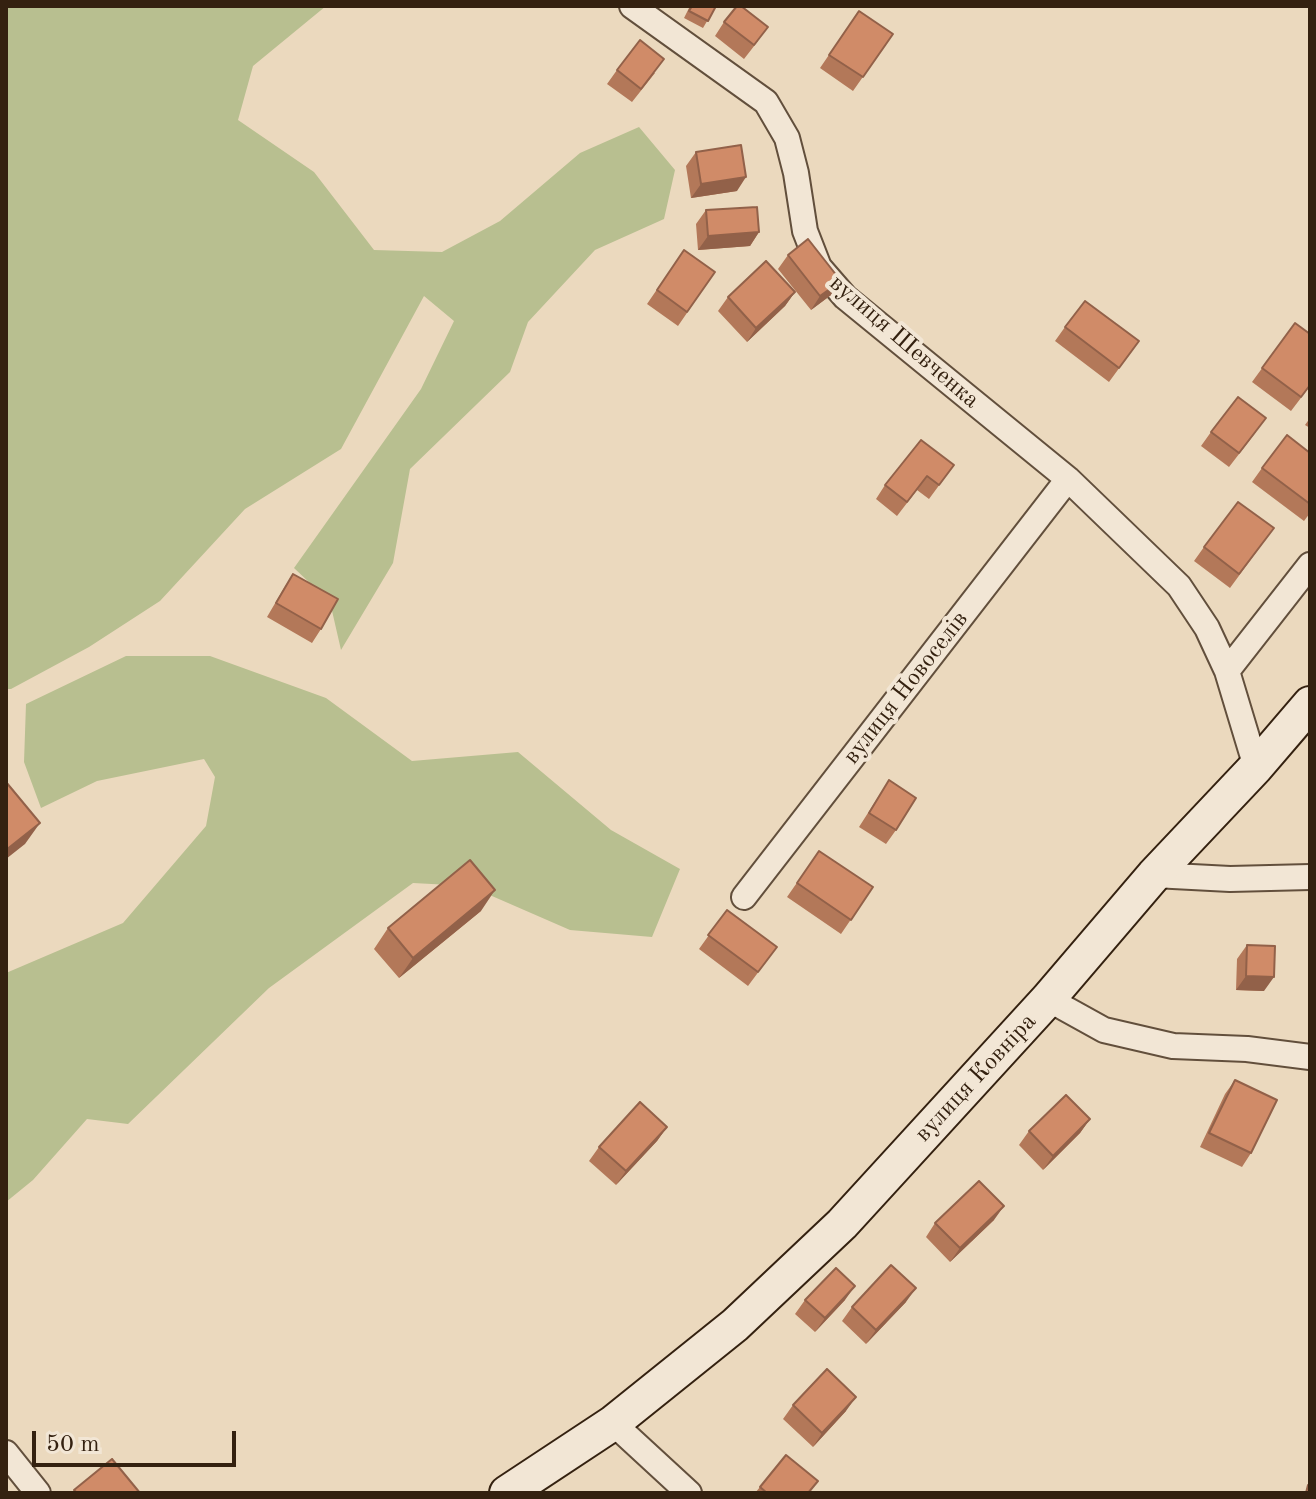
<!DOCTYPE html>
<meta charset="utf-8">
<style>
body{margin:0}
#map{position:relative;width:1316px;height:1499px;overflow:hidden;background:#ebd9be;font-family:"Old Standard TT",serif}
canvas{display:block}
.frame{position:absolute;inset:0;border:8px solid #342110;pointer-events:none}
.scale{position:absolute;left:32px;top:1431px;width:204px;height:36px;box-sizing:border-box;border:4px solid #342110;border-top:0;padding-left:10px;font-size:24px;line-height:28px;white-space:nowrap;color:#342110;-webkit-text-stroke:6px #f2e6d5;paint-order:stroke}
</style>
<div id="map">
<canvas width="1316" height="1499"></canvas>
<div class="frame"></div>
<div class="scale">50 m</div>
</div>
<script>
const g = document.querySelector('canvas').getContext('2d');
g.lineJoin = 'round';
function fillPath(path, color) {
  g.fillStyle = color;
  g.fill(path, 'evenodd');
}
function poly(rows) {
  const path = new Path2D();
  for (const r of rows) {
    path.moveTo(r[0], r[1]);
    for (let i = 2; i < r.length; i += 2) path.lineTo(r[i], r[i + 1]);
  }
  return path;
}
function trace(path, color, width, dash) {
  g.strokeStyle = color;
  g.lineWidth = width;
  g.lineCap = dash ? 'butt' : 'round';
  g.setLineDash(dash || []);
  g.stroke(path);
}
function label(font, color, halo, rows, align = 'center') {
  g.font = font + ' "Old Standard TT",serif';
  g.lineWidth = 8;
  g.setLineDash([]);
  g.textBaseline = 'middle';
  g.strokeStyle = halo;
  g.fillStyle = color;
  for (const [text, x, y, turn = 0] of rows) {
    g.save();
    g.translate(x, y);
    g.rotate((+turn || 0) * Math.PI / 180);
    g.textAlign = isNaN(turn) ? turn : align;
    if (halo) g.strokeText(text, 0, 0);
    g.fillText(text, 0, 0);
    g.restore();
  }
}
fillPath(poly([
 [6,6,326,6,253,66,238,120,314,172,374,250,442,252,500,221,580,153,639,127,675,170,664,219,595,250,528,322,510,372,410,469,393,563,341,650,330,602,294,568,421,389,454,321,424,296,341,449,245,509,160,601,89,647,11,689,6,689],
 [126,656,210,656,326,698,412,761,518,752,611,830,680,869,652,937,570,930,469,886,413,883,269,988,128,1124,87,1119,33,1180,6,1202,6,973,123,923,206,826,215,777,204,759,97,781,41,808,24,762,26,704]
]), '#b8bf90');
const street = poly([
 [632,6,766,102,787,138,796,173,805,231,819,267,845,297,1068,479,1179,586,1207,628,1227,671,1256,767],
 [1227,671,1310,565],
 [1154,875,1230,879,1310,877],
 [744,897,1068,479],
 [1048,999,1104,1030,1173,1046,1247,1049,1310,1057],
 [613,1423,689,1493],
 [6,1453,38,1493]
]);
const secondary = poly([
 [507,1493,613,1423,735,1325,842,1224,1048,999,1154,875,1256,767,1310,704]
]);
trace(street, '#624f3c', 28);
trace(secondary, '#342110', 38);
trace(street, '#f2e6d5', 24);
trace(secondary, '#f2e6d5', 34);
fillPath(poly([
 [690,6,716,6,703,28,684,18],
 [859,11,893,34,853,91,820,68],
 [724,22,758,41,744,59,715,36],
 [617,70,655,73,632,102,607,84],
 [696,152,737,191,691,198,686,166],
 [706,210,759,232,750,246,698,250,696,224],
 [684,250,715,272,678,326,647,304],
 [788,255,831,295,811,310,778,269],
 [795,292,785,306,747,342,718,311,728,297],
 [1295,323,1310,386,1291,411,1252,382],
 [1065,327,1139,341,1109,382,1055,341],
 [1310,418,1310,428,1305,425],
 [1211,432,1256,432,1229,467,1201,446],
 [1310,453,1310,513,1304,521,1252,482,1262,468],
 [954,465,929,499,917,490,897,516,876,499,885,485],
 [1274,528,1230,588,1194,561,1204,547],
 [293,574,321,629,312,643,267,617,284,588],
 [889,780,896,830,886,844,859,827],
 [819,851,873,887,841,934,787,897],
 [727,910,777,947,748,986,699,949],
 [481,911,399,978,374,949,388,928],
 [1247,945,1264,991,1236,990,1237,959],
 [1235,1080,1251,1153,1242,1167,1200,1147,1225,1094],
 [1090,1119,1080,1133,1043,1170,1019,1145,1029,1131],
 [667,1127,657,1141,616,1185,589,1161,599,1147],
 [994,1220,950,1262,926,1237,935,1223],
 [805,1300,845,1300,815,1332,795,1314],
 [906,1302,866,1344,842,1321,852,1307],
 [793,1405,846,1411,813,1447,783,1419],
 [818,1481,809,1493,755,1493,760,1487]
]), '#b37859');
fillPath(poly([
 [746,177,737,191,691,198,701,184],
 [759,232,750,246,698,250,708,236],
 [841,281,831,295,811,310,820,296],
 [795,292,785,306,747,342,756,328],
 [40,823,25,844,6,859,6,850],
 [495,890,481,911,399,978,413,958],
 [1246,976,1274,977,1264,991,1236,990],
 [1090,1119,1080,1133,1043,1170,1053,1156],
 [667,1127,657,1141,616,1185,626,1171],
 [1004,1206,994,1220,950,1262,960,1248],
 [855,1286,845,1300,815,1332,825,1318],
 [916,1288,906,1302,866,1344,876,1330],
 [856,1397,846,1411,813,1447,822,1433]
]), '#926149');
const building = poly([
 [692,6,716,6,708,21,689,11,692,6],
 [737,6,741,6,768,27,754,45,724,22,737,6],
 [859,11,893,34,863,77,829,55,859,11],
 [640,40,664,59,641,89,617,70,640,40],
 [741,145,746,177,701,184,696,152,741,145],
 [757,207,759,232,708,236,706,210,757,207],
 [808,239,841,281,820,296,788,255,808,239],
 [684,250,715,272,687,312,657,290,684,250],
 [766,261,795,292,756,328,728,297,766,261],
 [1085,301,1139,341,1119,368,1065,327,1085,301],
 [1295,323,1310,334,1310,385,1301,397,1262,368,1295,323],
 [1238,397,1266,418,1239,453,1211,432,1238,397],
 [1287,435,1310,453,1310,504,1262,468,1287,435],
 [921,440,954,465,939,485,927,476,907,502,885,485,921,440],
 [1238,502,1274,528,1239,574,1204,547,1238,502],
 [293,574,338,599,321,629,276,603,293,574],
 [889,780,916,798,896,830,869,813,889,780],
 [6,782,40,823,6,850,6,782],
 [819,851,873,887,851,920,797,883,819,851],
 [470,860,495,890,413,958,388,928,470,860],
 [727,910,777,947,758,972,708,935,727,910],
 [1247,945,1275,946,1274,977,1246,976,1247,945],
 [1235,1080,1277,1100,1251,1153,1209,1133,1235,1080],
 [1066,1095,1090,1119,1053,1156,1029,1131,1066,1095],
 [640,1102,667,1127,626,1171,599,1147,640,1102],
 [979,1181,1004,1206,960,1248,935,1223,979,1181],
 [891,1265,916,1288,876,1330,852,1307,891,1265],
 [836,1268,855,1286,825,1318,805,1300,836,1268],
 [827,1369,856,1397,822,1433,793,1405,827,1369],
 [786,1455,818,1481,808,1493,767,1493,760,1487,786,1455],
 [112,1459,140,1493,77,1493,74,1490,112,1459],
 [1308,1485,1310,1486,1310,1493,1306,1493,1308,1485]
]);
fillPath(building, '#d08b68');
trace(building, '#926149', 2);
label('24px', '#342110', '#f2e6d5', [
 ["вулиця Шевченка",904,342,41],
 ["вулиця Новоселів",906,688,-52],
 ["вулиця Ковніра",976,1078,-47]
]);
</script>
